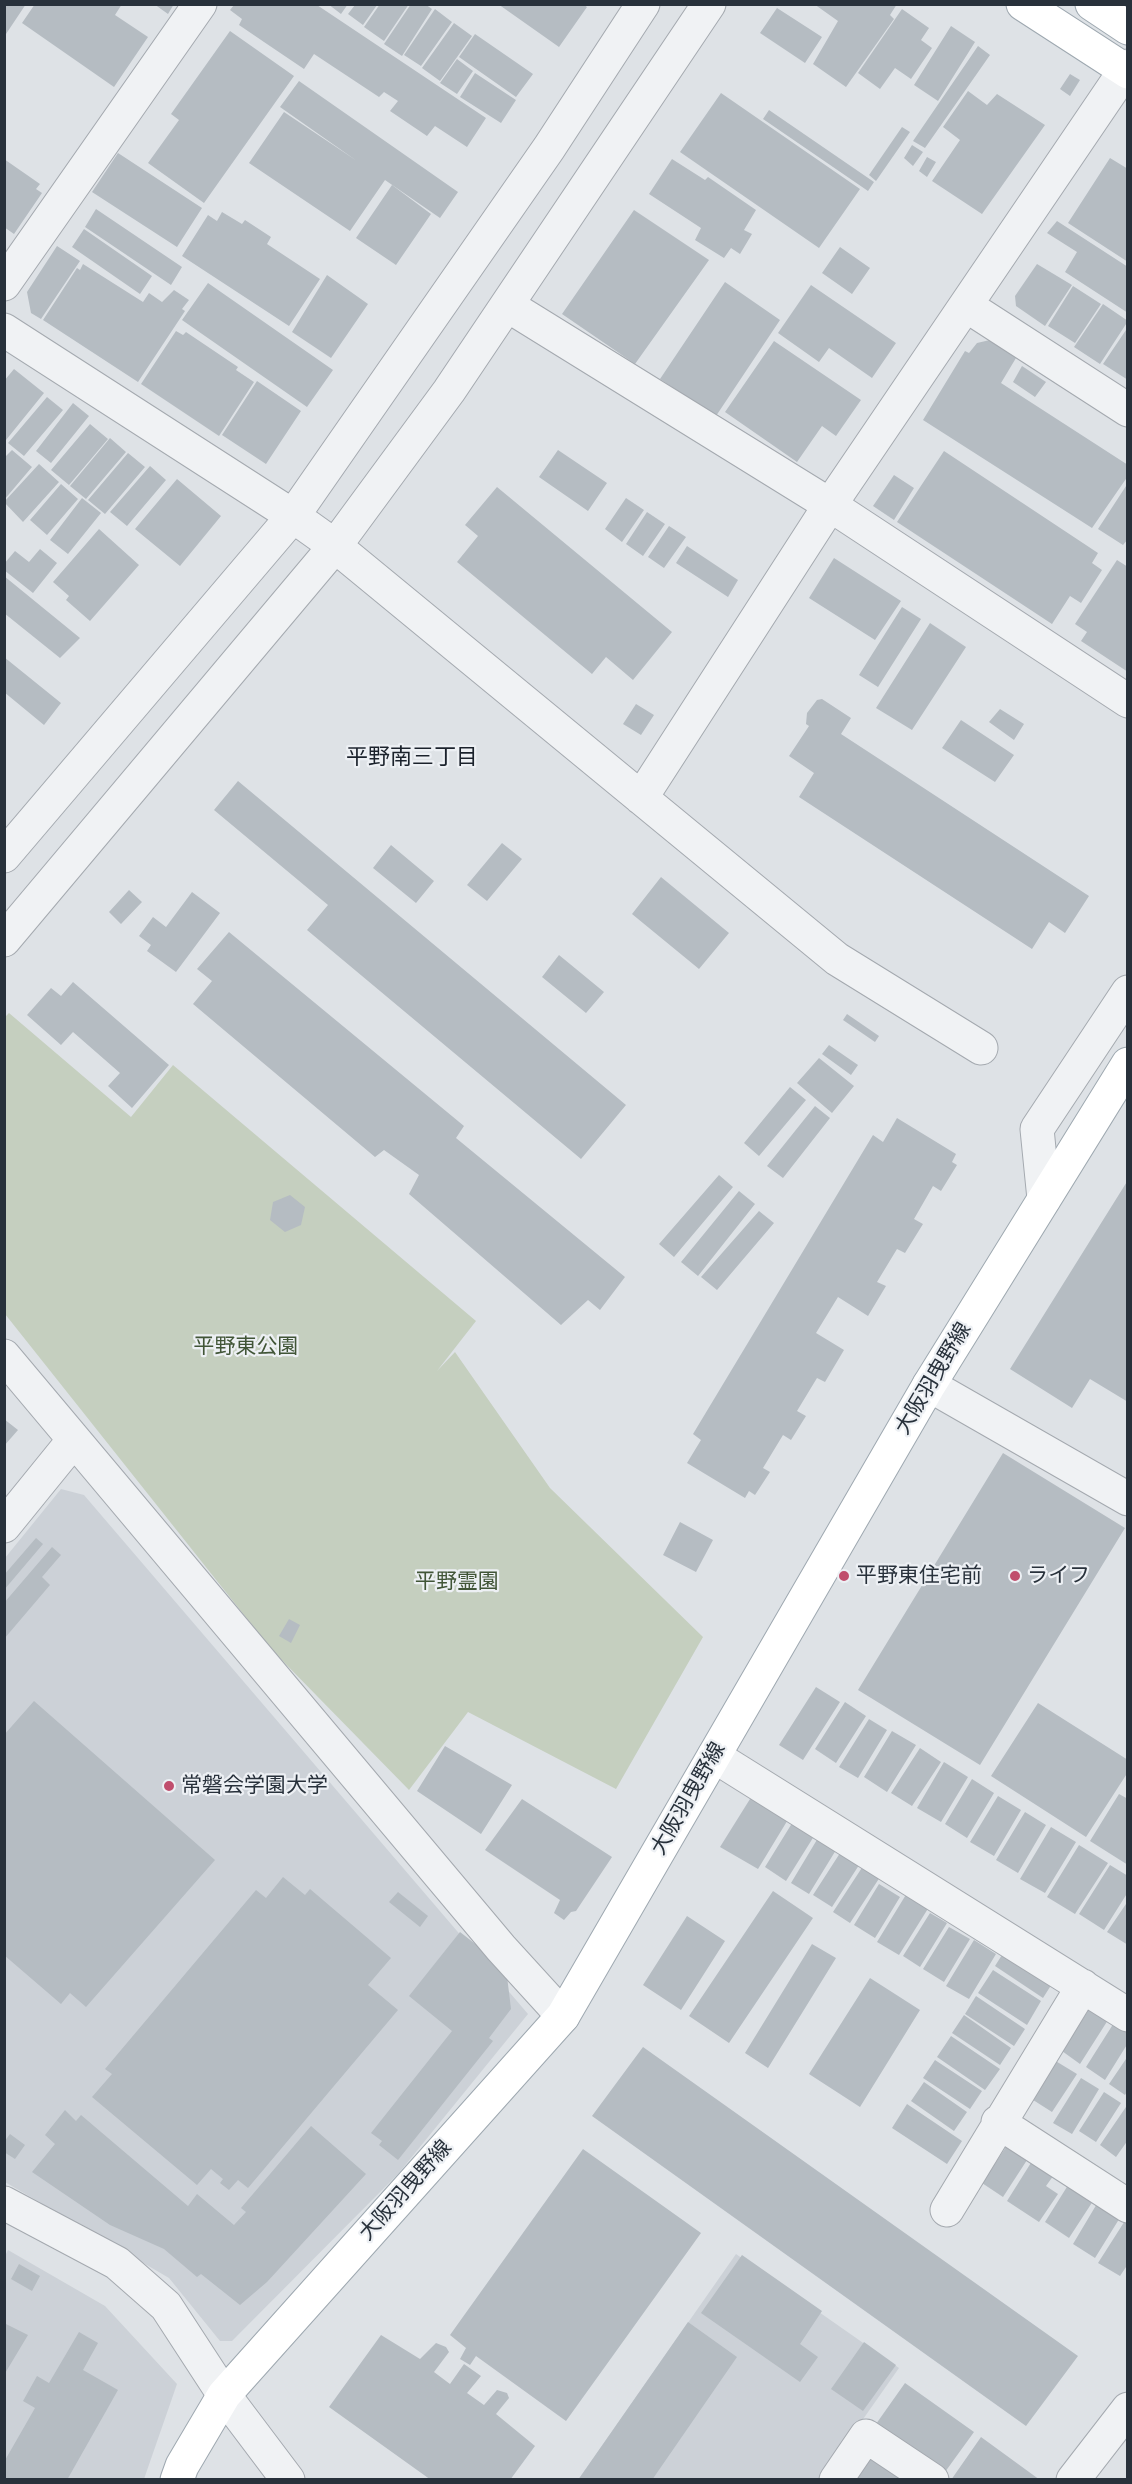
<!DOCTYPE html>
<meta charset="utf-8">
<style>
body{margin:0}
#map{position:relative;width:1132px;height:2484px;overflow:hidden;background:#dee2e6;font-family:"Varela Round",sans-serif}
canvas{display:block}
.frame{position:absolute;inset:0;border:6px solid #28313b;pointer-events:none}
</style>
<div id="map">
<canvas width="1132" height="2484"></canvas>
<div class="frame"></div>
</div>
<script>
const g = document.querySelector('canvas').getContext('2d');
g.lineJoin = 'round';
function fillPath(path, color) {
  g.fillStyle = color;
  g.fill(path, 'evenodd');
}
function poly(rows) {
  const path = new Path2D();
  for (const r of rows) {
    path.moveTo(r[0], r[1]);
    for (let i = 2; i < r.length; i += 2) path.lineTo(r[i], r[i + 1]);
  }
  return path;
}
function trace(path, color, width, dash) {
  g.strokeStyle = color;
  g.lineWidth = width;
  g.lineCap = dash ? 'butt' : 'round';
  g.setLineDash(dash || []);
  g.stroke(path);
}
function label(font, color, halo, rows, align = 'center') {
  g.font = font + ' "Varela Round","Noto Sans JP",sans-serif';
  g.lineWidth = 4.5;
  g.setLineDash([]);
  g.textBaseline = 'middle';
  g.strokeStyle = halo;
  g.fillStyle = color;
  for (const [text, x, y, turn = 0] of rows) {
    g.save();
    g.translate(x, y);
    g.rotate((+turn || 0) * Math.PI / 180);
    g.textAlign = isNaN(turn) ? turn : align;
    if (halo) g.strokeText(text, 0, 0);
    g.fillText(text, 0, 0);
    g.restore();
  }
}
fillPath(poly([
 [61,1489,84,1495,528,2014,398,2174,232,2341,220,2341,169,2278,5,2182,5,1558],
 [8,2250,105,2306,177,2384,144,2479,5,2480,4,2258],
 [736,2254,899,2368,821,2479,578,2480]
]), '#ccd1d7');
fillPath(poly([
 [9,1013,131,1117,173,1065,476,1321,437,1371,455,1352,550,1488,703,1637,616,1789,468,1712,409,1790,271,1649,5,1314,4,1018]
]), '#c5cfbf');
fillPath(poly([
 [4,4,26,4,4,37],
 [35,4,122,4,115,15,148,37,114,87,22,23],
 [154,4,174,4,168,14],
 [328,4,348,4,341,14],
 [380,4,409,4,384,41,364,27],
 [411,4,425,4,432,9,402,56,384,44],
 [498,4,583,4,587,7,559,47],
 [814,4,897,4,890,15,894,19,846,87,813,64,838,21],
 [234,5,317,5,486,118,467,147,435,126,427,136,390,111,398,101,384,92,379,97,314,54,304,69,264,42,239,25,242,19,230,10],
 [355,5,377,5,363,25,348,14],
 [777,8,822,37,805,63,760,33],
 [435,9,452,22,421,66,404,55],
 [902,9,929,28,921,40,932,48,911,79,895,68,880,89,858,73],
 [454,23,472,36,440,81,422,68],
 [951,26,975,42,938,101,914,85],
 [230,31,294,76,204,203,148,163,179,120,171,114],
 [475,34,533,74,516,97,459,57],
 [978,46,990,55,925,148,913,141],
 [457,59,473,71,457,94,440,83],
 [475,73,516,100,501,123,460,97],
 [1070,74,1080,80,1070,96,1060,89],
 [299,81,458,192,440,218,385,180,350,231,249,163,284,112,357,161,280,107],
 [968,91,987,105,997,94,1045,125,982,214,932,181,960,140,943,127],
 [721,93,860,189,819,248,680,152],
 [769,110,874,182,868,191,763,119],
 [902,127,910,132,876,181,869,175],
 [912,145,923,152,913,166,904,158],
 [118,153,202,208,177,247,92,192],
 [927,157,936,162,927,177,919,171],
 [1110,158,1128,169,1128,262,1068,223],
 [4,159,40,184,36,189,42,193,14,234,4,227],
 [672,159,705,180,708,177,756,210,744,230,752,234,740,254,731,248,724,258,695,240,701,228,649,194],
 [392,185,431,214,396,265,356,238],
 [96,209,182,267,171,285,85,227],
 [634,210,709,260,635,364,562,314],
 [222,212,242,224,245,220,271,237,267,244,320,279,289,326,182,256,208,215,217,221],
 [1057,221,1128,267,1128,313,1065,272,1077,252,1047,233],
 [84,229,152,276,140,294,72,247],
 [57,246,80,261,41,319,31,313,27,292],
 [840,247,870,268,852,294,822,273],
 [83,264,143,302,149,293,162,302,174,290,189,300,182,309,185,311,138,382,43,320,77,268,80,270],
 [1037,264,1072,285,1045,326,1016,306,1015,296],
 [327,275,368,304,331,358,292,332],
 [725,282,780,320,716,416,660,379],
 [208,283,333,370,307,407,182,320],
 [811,285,896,343,872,378,829,348,819,362,778,333],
 [1073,286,1101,304,1075,343,1048,326],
 [1103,304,1128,321,1100,364,1074,347],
 [1128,327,1128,380,1103,364],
 [176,331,183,335,186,332,238,367,236,370,254,382,219,436,141,384],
 [990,340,1016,358,1001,383,1128,465,1128,476,1092,528,923,420,965,351,969,353,977,343],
 [774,341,861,400,836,436,822,426,797,462,725,412],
 [1022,366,1046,382,1035,397,1013,382],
 [14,369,44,393,6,440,4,381],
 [257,381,301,411,266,464,222,435],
 [47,397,63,410,24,456,8,443],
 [73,403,89,416,51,463,36,451],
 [90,424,108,439,69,485,51,470],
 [110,438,126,452,86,499,70,486],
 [12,450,32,467,4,500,4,458],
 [558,450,607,483,588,511,539,477],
 [944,451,1098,553,1092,563,1102,570,1081,603,1070,596,1052,624,897,522],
 [128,453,145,467,105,514,88,500],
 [39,464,59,482,23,522,4,502],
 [150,466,166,480,127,526,110,512],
 [894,475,914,488,894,520,873,506],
 [177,479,221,516,180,566,135,529],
 [1128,483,1128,539,1123,545,1098,529],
 [61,484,78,499,47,535,30,520],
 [497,487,672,632,633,680,606,657,592,674,457,562,478,536,465,525],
 [82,498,101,513,68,554,50,540],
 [626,498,644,510,622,542,605,529],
 [647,512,665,524,643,556,626,544],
 [669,526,686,537,664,568,648,557],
 [99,529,139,565,90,621,66,600,69,596,53,582],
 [687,546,738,580,728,597,676,563],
 [40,549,57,563,33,593,4,570,4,564,15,551,29,562],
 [834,558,901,601,875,640,809,598],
 [1117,560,1128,567,1128,672,1081,641,1087,632,1075,624],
 [4,576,80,638,60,658,4,613],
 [902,607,921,619,878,687,859,675],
 [930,623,966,647,912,730,876,708],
 [4,657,61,703,44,725,4,692],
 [822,699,851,718,841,734,1089,896,1065,933,1049,922,1032,949,799,797,814,773,789,756,809,726,806,724,807,713,817,700],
 [636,704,654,715,641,735,623,724],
 [1000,709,1024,724,1014,740,989,722],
 [961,720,1014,755,995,782,942,748],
 [238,781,626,1105,581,1159,307,930,328,905,214,810],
 [502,843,522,859,487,901,467,885],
 [391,845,434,881,416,903,373,868],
 [661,877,729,933,699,969,632,914],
 [129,890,142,902,121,924,109,912],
 [192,892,220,913,176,972,147,951,151,945,139,936,153,917,166,927],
 [229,932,464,1126,456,1138,625,1277,600,1310,588,1300,561,1325,409,1194,419,1175,384,1150,375,1157,193,1004,212,981,197,969],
 [559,955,604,992,586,1013,542,977],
 [73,982,169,1065,132,1108,108,1086,120,1073,73,1032,61,1045,27,1015,51,988,61,996],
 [847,1014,879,1036,875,1042,843,1020],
 [829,1045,858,1065,851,1075,822,1054],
 [819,1058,854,1086,832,1113,797,1083],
 [790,1087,806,1100,759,1156,744,1143],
 [815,1106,830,1118,783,1178,767,1166],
 [897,1118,956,1154,952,1162,957,1165,941,1191,933,1186,914,1219,923,1224,905,1253,897,1249,877,1282,886,1286,868,1316,838,1297,816,1333,844,1350,825,1382,817,1378,797,1411,806,1416,791,1440,783,1435,763,1468,770,1472,755,1495,749,1491,745,1498,687,1463,701,1440,693,1434,873,1135,883,1142],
 [719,1175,733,1187,674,1257,659,1244],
 [1128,1180,1128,1402,1090,1379,1072,1408,1010,1369],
 [739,1191,755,1204,698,1276,681,1262],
 [290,1195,305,1207,301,1225,285,1232,270,1220,273,1202],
 [759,1211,774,1223,717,1290,701,1277],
 [4,1419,18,1430,4,1446],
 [1003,1453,1125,1528,980,1765,858,1690],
 [680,1522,713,1540,696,1572,663,1555],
 [36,1538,43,1544,4,1590,4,1575],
 [52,1547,61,1555,42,1577,50,1585,4,1639,4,1603],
 [289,1619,300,1625,291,1643,279,1636],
 [816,1687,840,1702,803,1760,779,1745],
 [34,1701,215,1860,86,2007,70,1993,61,2004,4,1955,4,1735],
 [845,1702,866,1716,836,1763,815,1749],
 [1038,1703,1128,1760,1128,1772,1086,1837,991,1776],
 [869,1719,887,1730,858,1778,839,1767],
 [892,1731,916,1745,887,1792,864,1777],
 [445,1746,512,1785,481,1834,417,1791],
 [920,1748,941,1762,912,1806,891,1793],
 [944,1762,968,1777,941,1822,917,1808],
 [972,1779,994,1793,967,1838,945,1824],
 [755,1791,792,1813,758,1869,720,1847],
 [1119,1794,1128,1799,1128,1865,1090,1841],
 [998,1796,1021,1810,994,1856,970,1842],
 [522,1799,612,1857,576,1911,571,1912,564,1920,554,1913,560,1900,485,1850],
 [1025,1812,1046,1825,1018,1873,996,1860],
 [794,1820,816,1833,786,1881,765,1867],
 [1051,1827,1076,1842,1045,1893,1020,1879],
 [818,1838,836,1850,809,1894,791,1883],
 [1079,1845,1108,1863,1075,1914,1047,1897],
 [842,1850,861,1862,832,1907,813,1895],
 [865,1863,882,1874,850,1923,833,1912],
 [1110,1865,1128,1876,1128,1892,1104,1930,1079,1914],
 [283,1877,305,1895,310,1889,391,1958,368,1985,398,2010,248,2188,238,2180,229,2190,220,2183,223,2179,211,2169,197,2185,92,2097,112,2074,105,2069,256,1890,266,1898],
 [879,1884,900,1897,875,1938,854,1925],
 [773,1891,813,1918,729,2043,689,2016],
 [398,1892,428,1916,420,1927,389,1902],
 [907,1893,929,1907,899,1955,877,1942],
 [1128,1901,1128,1945,1107,1932],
 [930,1913,947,1923,920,1967,903,1956],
 [687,1916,725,1941,681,2010,643,1985],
 [949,1927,970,1939,944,1982,923,1969],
 [460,1932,506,1968,511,2009,489,2038,493,2041,398,2160,379,2145,382,2141,371,2133,452,2031,409,1996],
 [974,1940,996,1954,969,1999,946,1986],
 [812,1944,836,1958,768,2068,745,2053],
 [1007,1947,1055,1979,1043,1998,995,1966],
 [993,1970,1041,2001,1027,2025,978,1993],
 [870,1978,920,2010,860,2107,809,2074],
 [976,1996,1025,2029,1014,2046,965,2014],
 [1090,2008,1108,2020,1080,2064,1062,2051],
 [964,2015,1011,2048,1000,2065,952,2033],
 [1117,2018,1128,2025,1128,2043,1105,2080,1086,2067],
 [951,2036,1000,2069,985,2090,937,2057],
 [643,2047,1078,2356,1026,2426,592,2116],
 [1128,2056,1128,2090,1125,2095,1109,2084],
 [935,2060,982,2091,970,2109,923,2078],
 [1054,2060,1077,2074,1052,2112,1030,2098],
 [1081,2078,1099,2089,1072,2134,1053,2123],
 [924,2082,967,2112,954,2131,911,2101],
 [1104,2092,1121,2103,1096,2142,1079,2131],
 [907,2104,962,2141,947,2164,892,2128],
 [1128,2104,1128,2140,1116,2157,1100,2145],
 [65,2110,76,2121,81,2115,188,2206,197,2194,234,2225,246,2212,241,2208,311,2126,366,2174,267,2282,240,2305,201,2274,197,2277,164,2249,110,2225,32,2172,55,2144,45,2135],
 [10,2134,25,2145,15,2159,4,2152,4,2142],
 [1008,2144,1029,2157,1003,2197,982,2183],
 [583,2149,701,2233,566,2421,476,2356,470,2365,460,2359,466,2348,450,2335],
 [1034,2158,1056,2172,1046,2186,1058,2194,1039,2222,1007,2201],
 [1070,2182,1095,2198,1069,2238,1045,2222],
 [1098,2202,1121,2216,1095,2258,1073,2244],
 [1128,2216,1128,2264,1120,2276,1098,2263],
 [742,2255,822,2311,800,2344,818,2357,800,2382,701,2313],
 [19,2264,40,2276,32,2291,11,2279],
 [688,2322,737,2357,652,2480,578,2480],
 [4,2323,28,2335,4,2375],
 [79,2332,98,2343,83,2370,118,2390,67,2480,4,2480,4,2462,35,2408,23,2401,37,2376,49,2383],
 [381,2335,420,2359,436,2343,446,2347,449,2352,434,2372,450,2384,464,2364,481,2376,467,2393,484,2405,497,2390,507,2393,509,2398,496,2414,535,2446,510,2480,431,2480,329,2407],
 [864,2342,896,2365,863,2411,831,2389],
 [905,2383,974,2432,945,2472,876,2424],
 [981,2437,1040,2480,951,2480],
 [871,2449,914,2480,852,2480]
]), '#b5bcc2');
const minor = poly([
 [4,284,200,4],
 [507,305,830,505,1128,701],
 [967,306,1128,410],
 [4,330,293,516,335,546,837,959,981,1048],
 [641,798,830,505,1128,66],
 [4,856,293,516,549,148,643,4],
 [4,940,335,546,449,391,709,4],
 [1044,1199,1037,1129,1128,992],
 [4,1356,501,1948,563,2016],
 [929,1385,1128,1499],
 [4,1526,73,1441],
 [714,1756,1128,2015],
 [998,2122,1128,2206],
 [4,2203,117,2263,166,2306,224,2395,288,2480],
 [947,2210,1083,1986],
 [836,2480,866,2436,932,2480],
 [1073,2480,1128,2409]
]);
const major = poly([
 [1023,4,1128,72],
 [1092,4,1128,28],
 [177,2480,182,2466,224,2395,563,2016,929,1385,1128,1064]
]);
trace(minor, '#a4a9af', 35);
trace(major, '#9ea8b0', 35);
trace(minor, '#f0f2f4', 33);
trace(major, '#fff', 33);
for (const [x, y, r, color] of [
 [844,1576,6,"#c04e6d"],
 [1015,1576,6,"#c04e6d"],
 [169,1786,6,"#c04e6d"]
]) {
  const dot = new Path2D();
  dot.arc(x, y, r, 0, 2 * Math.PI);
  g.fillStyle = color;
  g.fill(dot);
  trace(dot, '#edf0f4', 2);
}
label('21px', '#415537', '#edf0f4', [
 ["平野東公園",246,1347],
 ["平野霊園",457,1582]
]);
label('21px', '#28313b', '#edf0f4', [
 ["大阪羽曳野線",934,1379,-59],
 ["大阪羽曳野線",689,1799,-60],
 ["大阪羽曳野線",406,2191,-48]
]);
label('21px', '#28313b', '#edf0f4', [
 ["平野東住宅前",856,1576],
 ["ライフ",1027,1576],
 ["常磐会学園大学",181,1786]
], 'left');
label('22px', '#1b222c', '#edf0f4', [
 ["平野南三丁目",412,758]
]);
</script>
